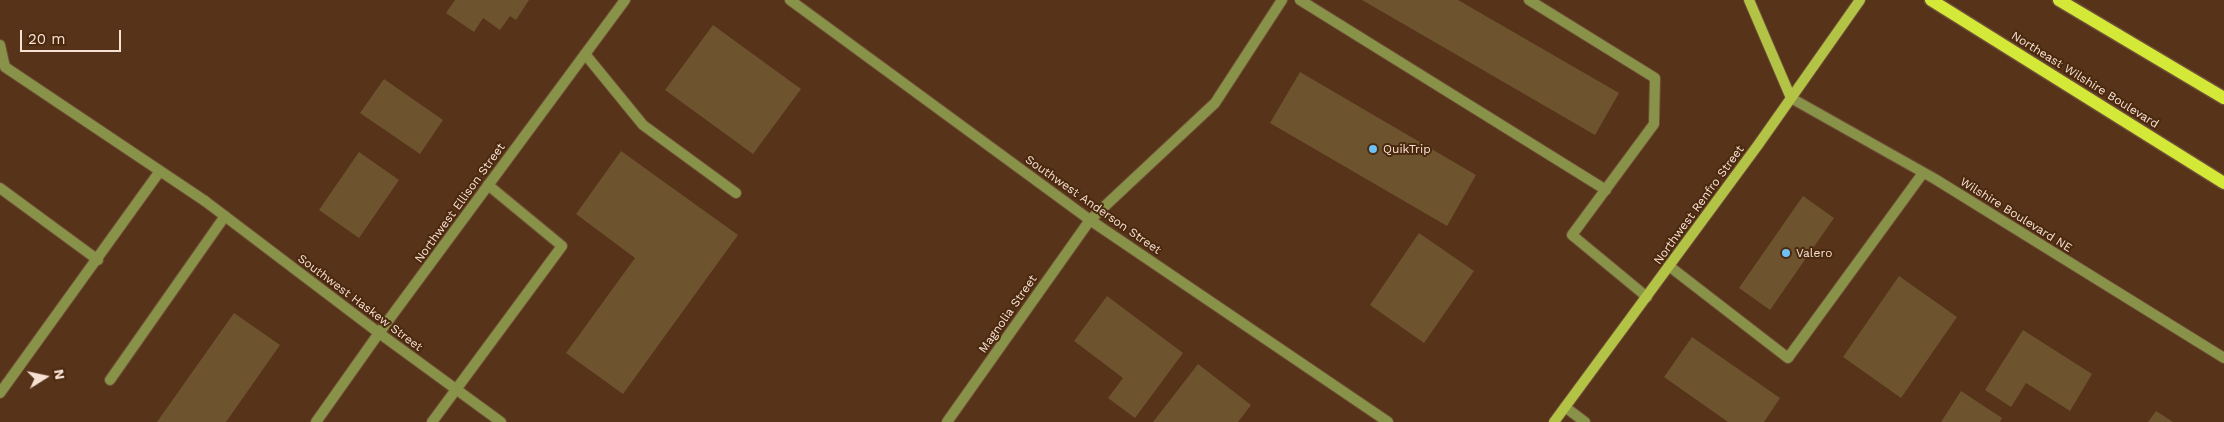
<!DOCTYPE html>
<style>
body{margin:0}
#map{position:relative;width:2224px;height:422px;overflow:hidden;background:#563319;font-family:"Work Sans",sans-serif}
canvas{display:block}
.north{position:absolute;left:20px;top:352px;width:50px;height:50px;-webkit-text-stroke:4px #4a290e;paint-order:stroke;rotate:80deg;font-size:14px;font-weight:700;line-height:20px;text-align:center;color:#f8e1d3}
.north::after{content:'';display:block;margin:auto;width:18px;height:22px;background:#f8e1d3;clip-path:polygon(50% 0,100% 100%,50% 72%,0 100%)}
.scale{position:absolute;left:20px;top:30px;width:101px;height:22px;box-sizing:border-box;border:2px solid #f8e1d3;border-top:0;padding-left:6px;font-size:15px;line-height:18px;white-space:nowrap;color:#f8e1d3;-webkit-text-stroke:4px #4a290e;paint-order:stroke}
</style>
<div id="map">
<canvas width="2224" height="422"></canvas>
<div class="north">N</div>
<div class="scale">20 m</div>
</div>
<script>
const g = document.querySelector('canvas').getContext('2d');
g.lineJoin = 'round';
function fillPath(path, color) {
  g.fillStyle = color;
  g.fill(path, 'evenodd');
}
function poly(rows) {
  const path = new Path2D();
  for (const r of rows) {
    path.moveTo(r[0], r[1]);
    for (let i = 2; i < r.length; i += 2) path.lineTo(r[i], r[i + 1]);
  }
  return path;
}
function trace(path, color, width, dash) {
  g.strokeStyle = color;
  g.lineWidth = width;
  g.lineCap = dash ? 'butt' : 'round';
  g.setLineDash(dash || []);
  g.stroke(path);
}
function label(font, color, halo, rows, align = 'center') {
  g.font = font + ' "Work Sans",sans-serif';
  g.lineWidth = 4;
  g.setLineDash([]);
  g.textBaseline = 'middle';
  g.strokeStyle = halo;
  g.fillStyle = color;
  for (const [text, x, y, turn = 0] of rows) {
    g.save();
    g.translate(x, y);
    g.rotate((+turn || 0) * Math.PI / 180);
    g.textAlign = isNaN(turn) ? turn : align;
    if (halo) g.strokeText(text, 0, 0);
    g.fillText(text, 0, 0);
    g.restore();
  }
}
fillPath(poly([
 [455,0,529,0,516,20,510,16,500,30,483,18,474,32,446,13],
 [1362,0,1458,0,1619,93,1595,135],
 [713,25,801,89,753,154,665,90],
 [1300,72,1476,175,1447,226,1270,123],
 [384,79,443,120,420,154,360,113],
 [621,151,738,235,623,394,566,353,635,258,576,214],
 [359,152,399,180,359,238,319,210],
 [1803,196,1834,218,1770,310,1739,288],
 [1419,233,1474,271,1424,343,1370,305],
 [1899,276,1957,317,1901,398,1843,357],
 [1107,296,1183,353,1135,418,1108,398,1123,378,1074,341],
 [234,313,280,345,226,422,157,422],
 [2023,330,2092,374,2070,411,2026,383,2011,407,1985,390],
 [1692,337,1780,398,1764,422,1728,422,1664,377],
 [1198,364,1251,405,1238,422,1153,422],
 [1961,391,2002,418,2000,422,1941,422],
 [2156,411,2173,422,2148,422]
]), '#6d542f');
const service = poly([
 [1300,0,1606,190],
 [1529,0,1655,78,1654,124,1572,235,1647,297],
 [0,45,5,67,205,201],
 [585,54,643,125,736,193],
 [0,188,98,260],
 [1090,220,1215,103,1282,0],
 [1669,266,1788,358,1923,173],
 [110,380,225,216],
 [0,393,160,171],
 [432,422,562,246,488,185]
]);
const minor = poly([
 [790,0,1090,220,1388,422],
 [1791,98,1935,179,2224,358],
 [205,201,379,333,501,422],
 [1565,407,1585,422],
 [316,422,379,333,625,0],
 [947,422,1090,220]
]);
const secondary = poly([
 [1749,0,1791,98],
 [1554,422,1758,145,1860,0]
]);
const primary = poly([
 [1931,0,2224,183],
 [2059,0,2224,98]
]);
trace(service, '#704f37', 12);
trace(minor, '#704f37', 12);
trace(secondary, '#704f37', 12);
trace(primary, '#704f37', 15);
trace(service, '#889349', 10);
trace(minor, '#889349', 10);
trace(secondary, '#b3c345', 10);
trace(primary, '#d4e838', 12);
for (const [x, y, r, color] of [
 [1373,149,5,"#6ec2f3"],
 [1786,253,5,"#6ec2f3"]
]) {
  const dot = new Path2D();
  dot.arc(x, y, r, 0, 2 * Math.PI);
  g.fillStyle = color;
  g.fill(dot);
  trace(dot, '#4a290e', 2);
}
label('12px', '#f8e1d3', '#4a290e', [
 ["Northeast Wilshire Boulevard",2085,80,32],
 ["Northwest Ellison Street",460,203,-54],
 ["Southwest Anderson Street",1093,205,35],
 ["Northwest Renfro Street",1699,205,-54],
 ["Wilshire Boulevard NE",2016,215,32],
 ["Southwest Haskew Street",360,303,37],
 ["Magnolia Street",1008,314,-55]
]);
label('12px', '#f8e1d3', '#4a290e', [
 ["QuikTrip",1383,149],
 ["Valero",1796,253]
], 'left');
</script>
